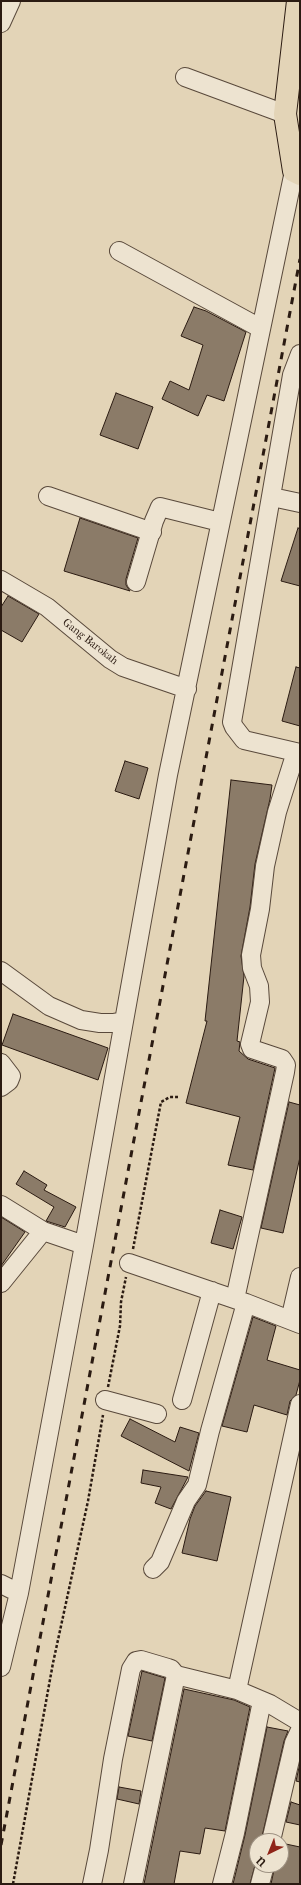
<!DOCTYPE html>
<style>
body{margin:0}
#map{position:relative;width:301px;height:1885px;overflow:hidden;background:#e3d4b7;font-family:"IM FELL French Canon",serif}
canvas{display:block}
.frame{position:absolute;inset:0;border:2px solid #2b1b12;pointer-events:none}
.north{position:absolute;left:249px;top:1833px;width:40px;height:40px;box-sizing:border-box;background:#ede3d0;border:1px solid #9f9384;border-radius:50%;rotate:223deg;font-size:11px;font-weight:700;line-height:16px;text-align:center;color:#2b1b12}
.north::after{content:'';display:block;margin:auto;width:14px;height:18px;background:#8f2418;clip-path:polygon(50% 0,100% 100%,50% 72%,0 100%)}
</style>
<div id="map">
<canvas width="301" height="1885"></canvas>
<div class="frame"></div>
<div class="north">U</div>
</div>
<script>
const g = document.querySelector('canvas').getContext('2d');
g.lineJoin = 'round';
function fillPath(path, color) {
  g.fillStyle = color;
  g.fill(path, 'evenodd');
}
function poly(rows) {
  const path = new Path2D();
  for (const r of rows) {
    path.moveTo(r[0], r[1]);
    for (let i = 2; i < r.length; i += 2) path.lineTo(r[i], r[i + 1]);
  }
  return path;
}
function trace(path, color, width, dash) {
  g.strokeStyle = color;
  g.lineWidth = width;
  g.lineCap = dash ? 'butt' : 'round';
  g.setLineDash(dash || []);
  g.stroke(path);
}
function label(font, color, halo, rows, align = 'center') {
  g.font = font + ' "IM FELL French Canon",serif';
  g.lineWidth = 3;
  g.setLineDash([]);
  g.textBaseline = 'middle';
  g.strokeStyle = halo;
  g.fillStyle = color;
  for (const [text, x, y, turn = 0] of rows) {
    g.save();
    g.translate(x, y);
    g.rotate((+turn || 0) * Math.PI / 180);
    g.textAlign = isNaN(turn) ? turn : align;
    if (halo) g.strokeText(text, 0, 0);
    g.fillText(text, 0, 0);
    g.restore();
  }
}
const building = poly([
 [194,307,206,311,246,332,224,401,207,395,198,416,162,399,170,381,189,390,203,345,181,336,194,307],
 [116,393,153,407,138,449,100,435,116,393],
 [80,518,138,538,126,579,126,585,130,591,64,571,80,518],
 [298,528,300,529,300,586,281,581,298,528],
 [8,596,39,614,22,642,1,630,1,607,8,596],
 [296,667,300,668,300,726,282,721,296,667],
 [125,761,148,768,139,799,115,791,125,761],
 [231,780,272,785,270,799,255,864,250,907,241,956,244,976,237,1041,240,1042,239,1051,248,1059,275,1068,253,1170,228,1165,240,1117,186,1103,207,1021,205,1021,231,780],
 [13,1014,108,1048,98,1080,2,1045,13,1014],
 [289,1102,300,1105,300,1157,283,1233,261,1228,289,1102],
 [24,1171,47,1185,44,1190,76,1207,65,1227,46,1221,54,1207,16,1184,24,1171],
 [220,1210,242,1217,233,1249,211,1243,220,1210],
 [1,1217,25,1232,1,1266,1,1217],
 [253,1317,276,1326,267,1360,300,1370,300,1380,296,1395,290,1401,287,1415,254,1405,247,1432,222,1426,253,1317],
 [130,1419,175,1442,180,1427,199,1433,189,1471,121,1436,130,1419],
 [143,1470,188,1477,171,1509,155,1503,161,1487,141,1483,143,1470],
 [206,1491,231,1497,217,1561,182,1553,190,1519,195,1506,206,1491],
 [142,1671,165,1678,152,1741,128,1736,142,1671],
 [184,1689,234,1700,250,1707,225,1831,205,1828,200,1854,180,1851,174,1884,144,1884,184,1689],
 [267,1727,288,1731,284,1741,261,1841,257,1841,257,1858,250,1884,233,1884,245,1835,267,1727],
 [300,1763,300,1782,296,1781,300,1763],
 [119,1787,141,1791,139,1804,117,1799,119,1787],
 [291,1802,300,1805,300,1825,286,1822,291,1802],
 [281,1843,300,1847,300,1884,271,1884,275,1865,281,1865,281,1843]
]);
fillPath(building, '#8b7b68');
trace(building, '#2b1b12', 1);
const minor = poly([
 [1,23,11,1],
 [185,77,285,114],
 [119,251,260,328],
 [300,354,292,375,232,722,234,727,244,740,300,753],
 [48,496,152,532],
 [272,497,300,503],
 [1,580,47,607,110,659,123,667,187,689],
 [136,582,154,521,160,507,220,522],
 [1,971,49,1006,81,1020,100,1023,113,1023,124,1021],
 [1,1063,11,1076,9,1081,1,1087],
 [1,1205,43,1231,84,1245],
 [129,1263,246,1303,300,1324],
 [1,1283,43,1231],
 [235,1299,285,1072,286,1065,282,1059,252,1049,250,1044,260,1002,259,986,252,968,251,955,260,909,265,866,277,812,296,752],
 [290,1320,300,1277],
 [105,1400,157,1414],
 [182,1400,212,1291],
 [153,1569,160,1562,186,1501,197,1485,210,1431,246,1303],
 [1,1584,19,1593],
 [1,1667,19,1593,84,1245,168,775,294,171],
 [237,1690,300,1404],
 [271,1841,294,1743,300,1730],
 [92,1884,99,1850,113,1759,131,1669,136,1661,141,1660,168,1668,171,1669,176,1675,237,1690,270,1704,300,1722],
 [133,1884,176,1675],
 [222,1884,235,1833,262,1701],
 [260,1884,265,1865]
]);
const major = poly([
 [298,1,285,114,294,171,300,174]
]);
trace(minor, '#59493b', 20);
trace(major, '#2b1b12', 24);
trace(poly([
 [133,1249,161,1102,170,1097,178,1097],
 [108,1387,120,1326,121,1302,126,1277],
 [13,1884,53,1663,88,1501,103,1415]
]), '#2b1b12', 2.5, [3, 2]);
trace(minor, '#ede3d0', 18);
trace(major, '#e3d4b7', 22);
trace(poly([
 [1,1845,300,259]
]), '#2b1b12', 3, [7, 7]);
label('11px', '#2b1b12', '#ede3d0', [
 ["Gang Barokah",90,642,38]
]);
</script>
